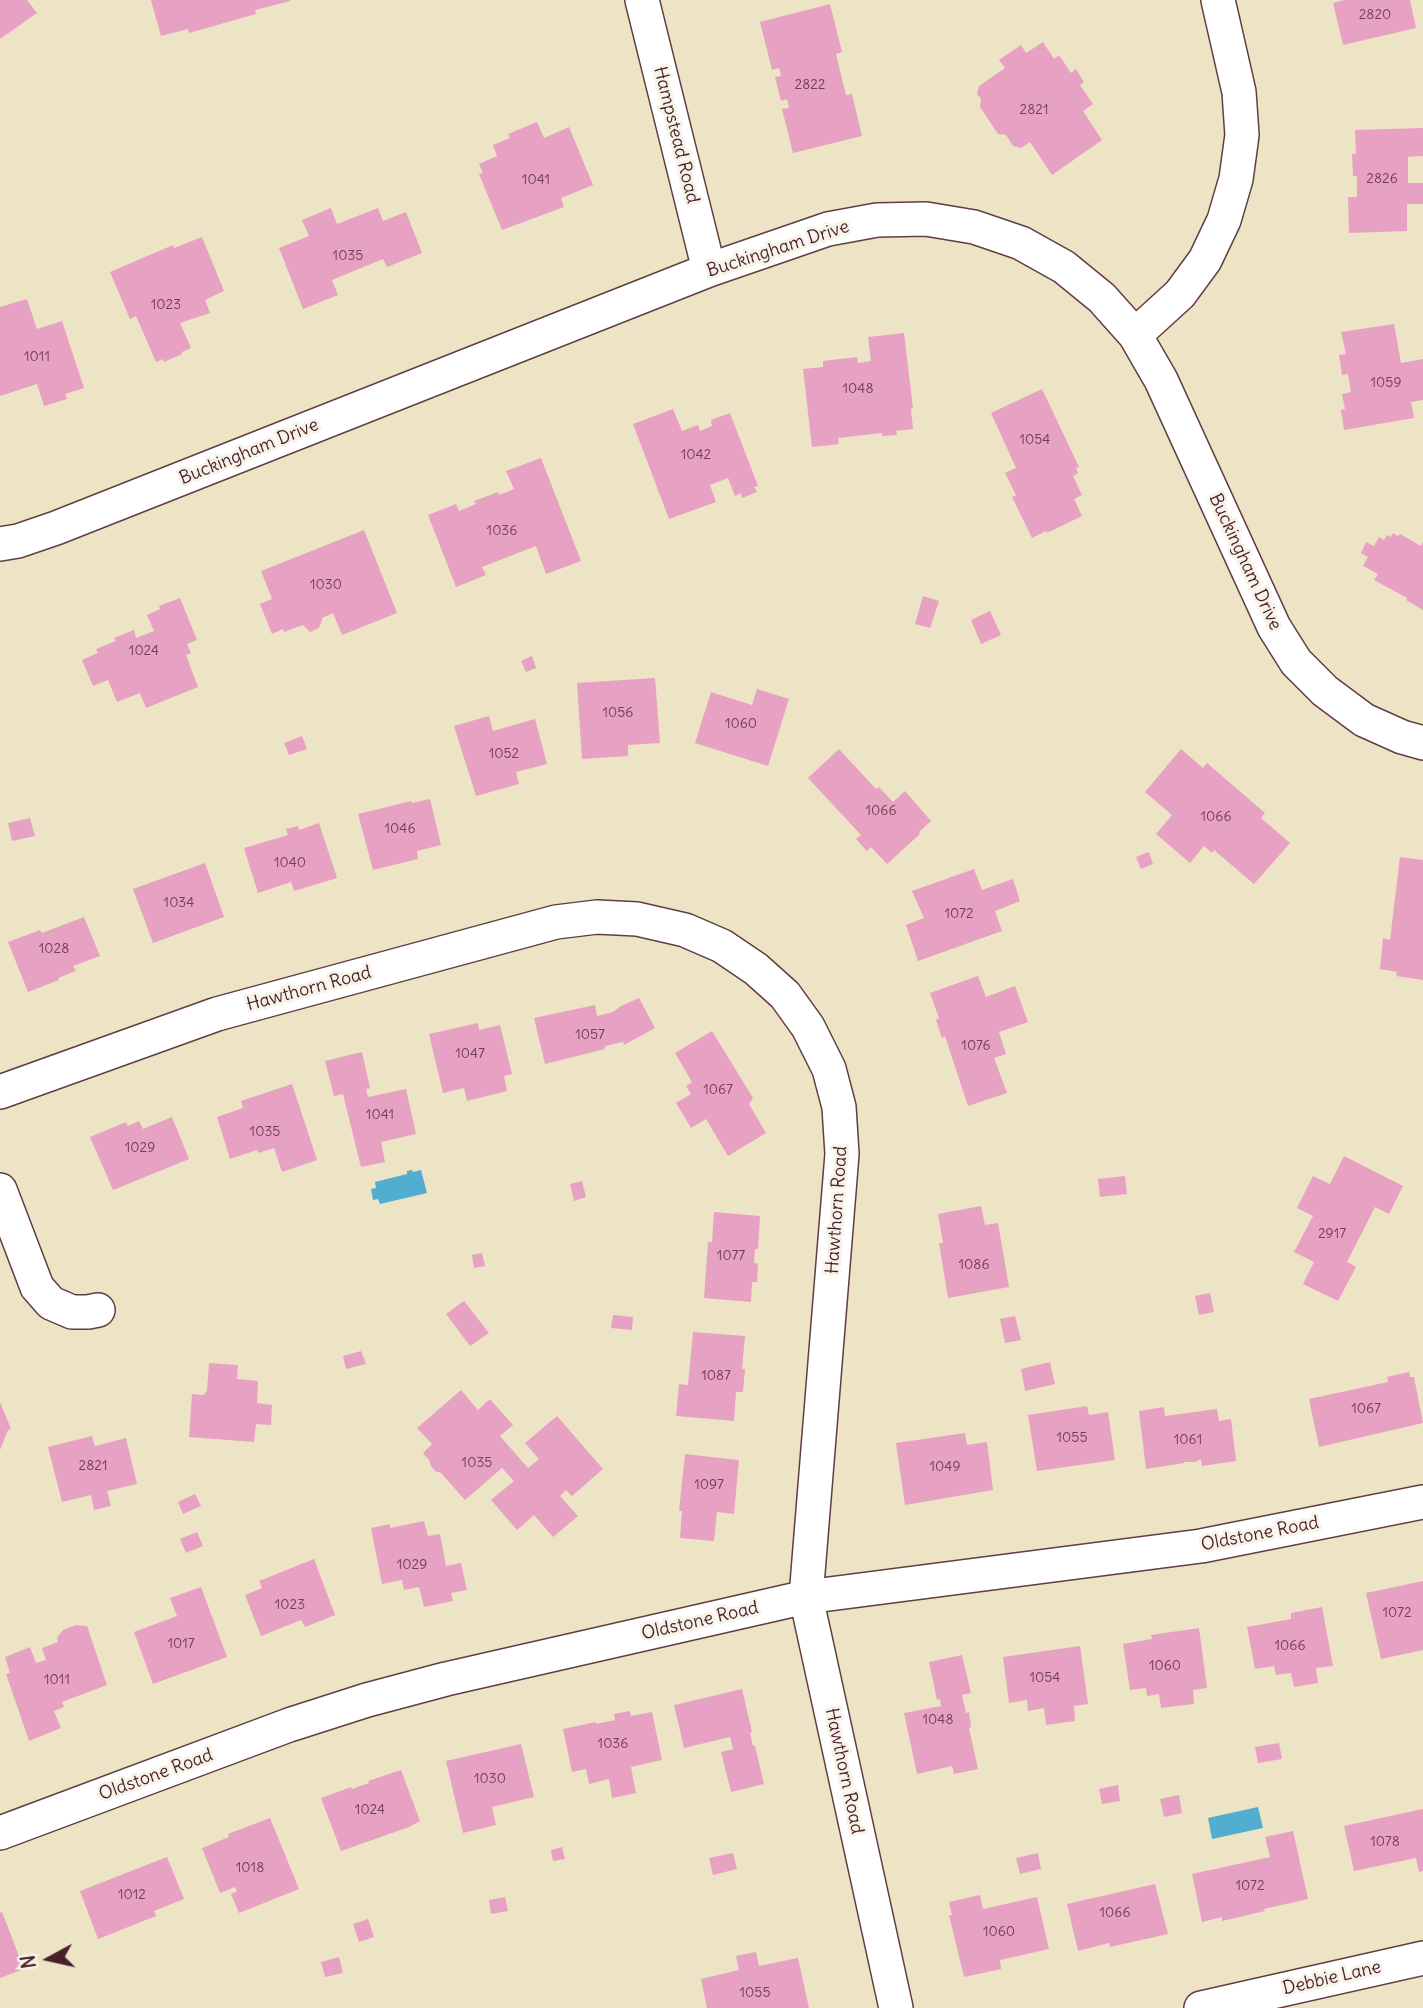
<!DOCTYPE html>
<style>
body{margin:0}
#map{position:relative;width:1423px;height:2008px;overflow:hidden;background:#ede4c6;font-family:Delius,sans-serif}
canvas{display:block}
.north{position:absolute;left:14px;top:1924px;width:70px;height:70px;-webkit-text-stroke:5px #f7f3e8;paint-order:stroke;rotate:262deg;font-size:19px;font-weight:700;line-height:28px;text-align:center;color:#4a1f2b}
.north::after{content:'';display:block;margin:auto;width:24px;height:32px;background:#4a1f2b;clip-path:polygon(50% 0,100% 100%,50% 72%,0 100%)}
</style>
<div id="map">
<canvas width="1423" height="2008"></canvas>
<div class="north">N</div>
</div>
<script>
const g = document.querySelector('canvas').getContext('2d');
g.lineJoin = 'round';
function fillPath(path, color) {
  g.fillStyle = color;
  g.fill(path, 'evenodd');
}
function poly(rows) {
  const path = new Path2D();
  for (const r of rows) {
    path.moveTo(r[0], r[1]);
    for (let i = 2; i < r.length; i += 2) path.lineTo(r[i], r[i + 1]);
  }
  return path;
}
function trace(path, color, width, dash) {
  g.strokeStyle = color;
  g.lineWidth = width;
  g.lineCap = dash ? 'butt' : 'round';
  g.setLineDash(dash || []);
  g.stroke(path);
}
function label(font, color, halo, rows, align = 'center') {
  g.font = font + ' Delius,sans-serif';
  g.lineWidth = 6;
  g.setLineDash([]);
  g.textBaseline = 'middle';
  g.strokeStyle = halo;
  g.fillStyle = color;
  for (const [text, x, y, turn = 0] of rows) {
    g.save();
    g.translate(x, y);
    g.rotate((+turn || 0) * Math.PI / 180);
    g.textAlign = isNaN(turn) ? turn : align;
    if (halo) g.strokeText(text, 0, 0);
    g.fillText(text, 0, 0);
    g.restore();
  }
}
fillPath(poly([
 [412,1170,413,1172,421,1170,427,1193,380,1204,378,1199,373,1200,371,1189,376,1188,375,1182,407,1174,407,1171],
 [1258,1807,1263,1828,1212,1839,1208,1818]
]), '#52aed0');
fillPath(poly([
 [0,0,27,0,37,13,0,39],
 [151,0,290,0,290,1,255,10,256,14,189,33,188,29,161,36],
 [1344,0,1410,0,1416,28,1343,45,1333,3],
 [830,4,842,52,836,54,846,95,852,94,862,136,793,153,782,109,789,108,787,99,781,101,775,77,781,76,779,68,772,70,760,22],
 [1043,42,1054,59,1059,55,1071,73,1076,69,1084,82,1080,85,1093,104,1083,111,1102,140,1052,175,1030,142,1021,148,1013,146,1006,135,998,134,980,107,981,99,977,94,979,86,1005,68,999,60,1021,45,1026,53],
 [537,122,544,138,569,127,593,185,561,198,564,207,502,230,479,174,483,173,479,164,497,156,493,145,510,138,508,134],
 [1423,128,1423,156,1408,157,1408,183,1423,183,1423,204,1407,204,1407,231,1349,233,1348,197,1357,197,1357,176,1353,176,1352,154,1356,154,1355,130],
 [331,208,337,224,378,208,383,221,406,212,422,253,387,267,383,259,332,280,338,295,303,309,279,248,309,236,302,220],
 [202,237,224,291,205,300,210,313,180,323,191,348,182,352,182,354,164,362,163,359,156,362,136,316,130,319,110,272,173,245,174,248],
 [27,299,37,329,62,321,84,388,65,394,67,399,44,406,37,384,0,396,0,307],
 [1394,324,1401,363,1423,359,1423,400,1411,402,1414,418,1344,430,1341,410,1345,409,1342,394,1351,392,1348,374,1342,375,1339,355,1346,354,1341,332],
 [904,333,913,408,911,409,913,429,896,431,897,435,882,436,882,433,838,438,839,444,812,447,803,369,823,367,823,361,857,357,858,363,871,361,868,337],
 [1042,389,1079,467,1076,468,1078,473,1073,476,1082,495,1074,499,1082,516,1047,533,1046,531,1032,538,1012,497,1016,495,1005,473,1016,468,991,413],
 [673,409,682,431,698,425,700,431,712,426,711,420,730,413,758,486,754,487,757,492,742,498,741,493,735,496,728,478,710,485,716,502,669,519,633,424],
 [541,458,581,561,546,574,536,546,482,567,486,575,456,587,428,515,456,504,459,511,476,504,474,501,498,492,499,495,514,489,506,471],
 [364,530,397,613,342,635,333,613,322,618,322,620,319,628,310,632,303,625,284,632,283,629,272,634,260,604,272,599,261,571],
 [1393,533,1398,536,1400,534,1421,546,1423,542,1423,610,1406,600,1407,598,1374,580,1378,574,1363,566,1368,557,1361,553,1366,542,1374,546,1379,537,1384,540,1387,535,1391,537],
 [923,596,939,601,930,628,915,624],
 [180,598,197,640,187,644,191,653,186,655,198,687,146,708,140,693,117,702,108,680,93,686,82,660,98,653,96,649,116,641,114,638,134,630,136,638,154,631,147,615,160,609,159,606],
 [990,611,1001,635,981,644,971,620],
 [532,656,536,668,526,672,521,661],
 [655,678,660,743,628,745,628,756,582,759,577,683],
 [757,689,789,699,768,766,695,743,711,692,752,705],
 [489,716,493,731,535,719,547,764,516,772,519,784,476,796,454,726],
 [302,736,307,749,289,755,284,743],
 [839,749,876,789,879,787,893,802,905,791,931,821,919,832,920,834,887,864,871,847,867,851,856,839,861,835,808,778],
 [1181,749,1203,768,1207,763,1265,813,1261,818,1290,843,1254,884,1214,850,1212,853,1204,846,1190,863,1156,834,1172,815,1145,792],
 [430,799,441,845,417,851,418,859,373,870,358,814,411,801,412,803],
 [30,818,35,836,12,841,8,823],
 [319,823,337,878,294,891,291,882,258,893,244,848,288,835,286,829,298,826,299,830],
 [1149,852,1153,864,1141,869,1136,857],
 [1400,857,1423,860,1423,980,1396,976,1397,972,1380,969,1383,938,1390,940],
 [205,863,224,917,153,943,133,889],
 [974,869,982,890,1013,879,1020,901,995,911,1002,931,918,961,906,925,924,918,912,891],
 [84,917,100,956,73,966,76,971,58,978,59,980,28,992,8,942,40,930,42,933],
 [978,976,986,997,1015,986,1028,1022,999,1032,1006,1054,994,1058,1007,1093,968,1106,945,1036,942,1038,936,1020,939,1018,930,993],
 [639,998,655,1028,624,1045,623,1042,605,1046,605,1049,545,1064,534,1018,595,1005,597,1016,613,1012,621,1006],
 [478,1023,479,1030,500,1025,512,1074,504,1076,507,1091,467,1101,464,1088,443,1093,429,1034],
 [712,1031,753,1098,749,1104,766,1133,728,1156,706,1119,691,1128,676,1103,691,1094,686,1086,692,1082,675,1053],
 [362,1052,370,1088,366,1089,368,1097,406,1089,416,1134,381,1142,385,1162,361,1167,343,1094,334,1096,325,1061],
 [292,1084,317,1160,282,1172,274,1148,258,1153,257,1150,230,1159,217,1117,243,1108,241,1101],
 [172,1117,189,1159,113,1190,90,1137,126,1122,128,1126,139,1121,143,1129],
 [1344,1156,1403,1186,1389,1214,1375,1207,1347,1262,1356,1267,1338,1301,1303,1284,1314,1262,1294,1252,1313,1216,1297,1208,1313,1176,1330,1184],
 [1125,1176,1127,1194,1100,1197,1098,1179],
 [582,1181,586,1197,574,1201,570,1184],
 [981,1206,985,1225,998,1223,1009,1287,948,1298,939,1243,943,1243,938,1214],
 [714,1212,760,1216,758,1249,755,1249,754,1263,758,1264,757,1282,752,1282,751,1302,704,1298,708,1242,712,1242],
 [482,1253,485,1266,474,1268,472,1255],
 [1210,1293,1214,1312,1199,1315,1195,1296],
 [464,1301,489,1333,470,1346,446,1314],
 [613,1315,633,1317,632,1330,611,1328],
 [1015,1316,1021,1340,1005,1343,1000,1319],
 [693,1332,745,1336,742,1369,745,1369,743,1392,736,1392,734,1421,676,1416,679,1384,688,1385],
 [361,1351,366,1364,346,1369,343,1356],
 [1050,1362,1055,1384,1025,1391,1021,1369],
 [209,1363,238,1365,237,1379,258,1381,257,1403,272,1405,271,1425,256,1424,254,1442,189,1437,192,1394,203,1395,207,1391],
 [1409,1372,1410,1377,1414,1377,1423,1423,1319,1447,1309,1399,1388,1382,1387,1377],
 [461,1390,478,1410,490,1399,513,1425,500,1436,528,1468,539,1459,525,1443,557,1416,603,1469,572,1496,566,1490,560,1496,578,1516,553,1537,534,1515,517,1530,491,1500,514,1481,502,1468,465,1500,441,1473,435,1471,431,1466,429,1460,423,1453,432,1444,417,1428],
 [0,1402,11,1429,8,1430,0,1450],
 [1087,1406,1089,1415,1108,1412,1115,1460,1037,1471,1028,1415],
 [1164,1407,1165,1416,1217,1409,1219,1421,1231,1419,1236,1461,1202,1466,1201,1459,1195,1462,1184,1462,1184,1463,1146,1469,1139,1411],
 [965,1433,967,1445,987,1442,993,1490,905,1505,896,1443],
 [92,1436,95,1446,126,1438,137,1484,107,1491,111,1506,94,1510,91,1495,62,1502,48,1447],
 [685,1454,739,1460,734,1514,717,1512,714,1541,680,1538,682,1511,679,1511],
 [195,1494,201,1506,183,1514,178,1502],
 [424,1521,428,1536,440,1534,446,1566,461,1563,467,1590,451,1593,453,1601,424,1607,419,1587,404,1590,402,1580,382,1584,371,1528,390,1524,390,1528],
 [197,1532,203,1546,186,1553,180,1539],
 [314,1559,335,1615,305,1627,301,1620,261,1636,245,1595,262,1588,259,1581],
 [1423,1581,1423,1650,1381,1659,1366,1593],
 [201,1587,227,1657,153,1684,134,1632,177,1616,170,1598],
 [1322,1607,1333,1666,1316,1668,1318,1683,1294,1687,1291,1673,1276,1675,1274,1666,1255,1669,1247,1627,1291,1619,1291,1613],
 [76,1625,87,1626,107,1685,62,1702,64,1707,54,1711,61,1728,29,1741,6,1674,10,1673,5,1657,30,1647,36,1663,46,1660,42,1648,58,1642,57,1638,63,1630],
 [1199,1628,1207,1688,1193,1690,1194,1704,1161,1708,1159,1694,1147,1696,1146,1688,1130,1690,1123,1644,1152,1639,1151,1635],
 [1080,1646,1088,1704,1074,1706,1075,1721,1046,1725,1044,1708,1028,1711,1027,1700,1009,1703,1003,1657],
 [962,1655,971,1693,962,1695,966,1713,969,1712,971,1727,969,1728,978,1769,954,1774,952,1766,917,1774,904,1713,941,1706,940,1699,937,1700,929,1662],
 [742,1689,752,1732,750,1733,753,1746,755,1746,764,1784,731,1792,721,1752,733,1749,730,1737,684,1748,674,1705],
 [630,1711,631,1716,652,1712,662,1760,631,1767,636,1793,612,1798,609,1779,589,1784,586,1769,572,1772,563,1729,596,1722,596,1724,615,1720,614,1714],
 [1279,1743,1282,1759,1258,1763,1255,1747],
 [521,1744,534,1797,492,1807,496,1825,463,1833,446,1761],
 [401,1770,420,1821,409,1827,341,1851,321,1798,351,1787,352,1789,369,1783,368,1781],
 [1118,1785,1120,1801,1102,1804,1099,1789],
 [1179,1795,1182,1813,1164,1817,1160,1799],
 [1423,1809,1423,1871,1419,1872,1416,1858,1354,1871,1344,1826],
 [270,1818,299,1889,239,1913,231,1894,237,1891,235,1887,220,1893,202,1848,229,1837,228,1834],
 [1293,1831,1308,1899,1264,1909,1265,1911,1222,1921,1222,1917,1202,1922,1192,1874,1270,1857,1265,1837],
 [562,1847,565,1859,553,1861,551,1850],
 [733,1853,737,1869,713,1875,709,1858],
 [1038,1853,1041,1869,1020,1874,1016,1858],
 [167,1857,184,1899,154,1911,156,1916,98,1939,80,1891],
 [1155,1884,1168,1934,1110,1947,1109,1943,1078,1951,1067,1904],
 [980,1895,983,1909,1037,1897,1049,1949,1000,1960,1001,1969,964,1977,949,1915,952,1915,949,1902],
 [505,1897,508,1911,491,1914,489,1900],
 [2,1912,24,1969,0,1978,0,1913],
 [368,1919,374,1937,359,1942,353,1924],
 [756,1952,759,1966,798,1958,809,2008,707,2008,701,1979,739,1970,736,1956],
 [339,1957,343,1973,325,1977,321,1962]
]), '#e7a1c3');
const street = poly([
 [642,0,709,270],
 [1135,335,1180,294,1205,260,1224,220,1236,179,1242,135,1239,92,1218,0],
 [0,544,18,541,56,528,709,270,828,229,877,220,926,219,974,227,1021,243,1064,267,1102,298,1135,335,1161,380,1274,627,1296,662,1325,691,1364,720,1402,737,1423,743],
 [0,1092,217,1014,556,922,597,917,637,919,685,930,722,946,756,969,785,995,808,1027,829,1069,839,1107,842,1154,806,1597,896,2008],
 [0,1190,37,1287,51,1303,72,1312,88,1312,98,1310],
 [0,1833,289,1725,367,1700,446,1679,806,1597,1201,1546,1423,1502],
 [1201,2008,1423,1958]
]);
trace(street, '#623d42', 36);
trace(street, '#fff', 33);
label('14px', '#714051', null, [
 ["2820",1375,15],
 ["2822",810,85],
 ["2821",1034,110],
 ["2826",1382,179],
 ["1041",536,180],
 ["1035",348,256],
 ["1023",166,305],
 ["1011",37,357],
 ["1059",1386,383],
 ["1048",858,389],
 ["1054",1035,440],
 ["1042",696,455],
 ["1036",502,531],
 ["1030",326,585],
 ["1024",144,651],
 ["1056",618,713],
 ["1060",741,724],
 ["1052",504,754],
 ["1066",881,811],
 ["1066",1216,817],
 ["1046",400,829],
 ["1040",290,863],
 ["1034",179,903],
 ["1072",959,914],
 ["1028",54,949],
 ["1057",590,1035],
 ["1076",976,1046],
 ["1047",470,1054],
 ["1067",718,1090],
 ["1041",380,1115],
 ["1035",265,1132],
 ["1029",140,1148],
 ["2917",1332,1234],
 ["1077",731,1256],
 ["1086",974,1265],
 ["1087",716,1376],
 ["1067",1366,1409],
 ["1055",1072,1438],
 ["1061",1188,1440],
 ["1035",477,1463],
 ["2821",93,1466],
 ["1049",945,1467],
 ["1097",709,1485],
 ["1029",412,1565],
 ["1023",290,1605],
 ["1072",1397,1613],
 ["1017",181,1644],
 ["1066",1290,1646],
 ["1060",1165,1666],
 ["1054",1045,1678],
 ["1011",57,1680],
 ["1048",938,1720],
 ["1036",613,1744],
 ["1030",490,1779],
 ["1024",370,1810],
 ["1078",1385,1842],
 ["1018",250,1868],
 ["1072",1250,1886],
 ["1012",132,1895],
 ["1066",1115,1913],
 ["1060",999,1932],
 ["1055",755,1993]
]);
label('18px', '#4a1f2b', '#f7f3e8', [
 ["Hampstead Road",676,135,76],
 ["Buckingham Drive",778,249,-18],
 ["Buckingham Drive",249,452,-22],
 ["Buckingham Drive",1245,562,65],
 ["Hawthorn Road",309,989,-15],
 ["Hawthorn Road",837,1210,-86],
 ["Oldstone Road",1260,1534,-11],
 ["Oldstone Road",700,1621,-13],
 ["Hawthorn Road",844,1771,78],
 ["Oldstone Road",156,1775,-20],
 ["Debbie Lane",1332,1978,-13]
]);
</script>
